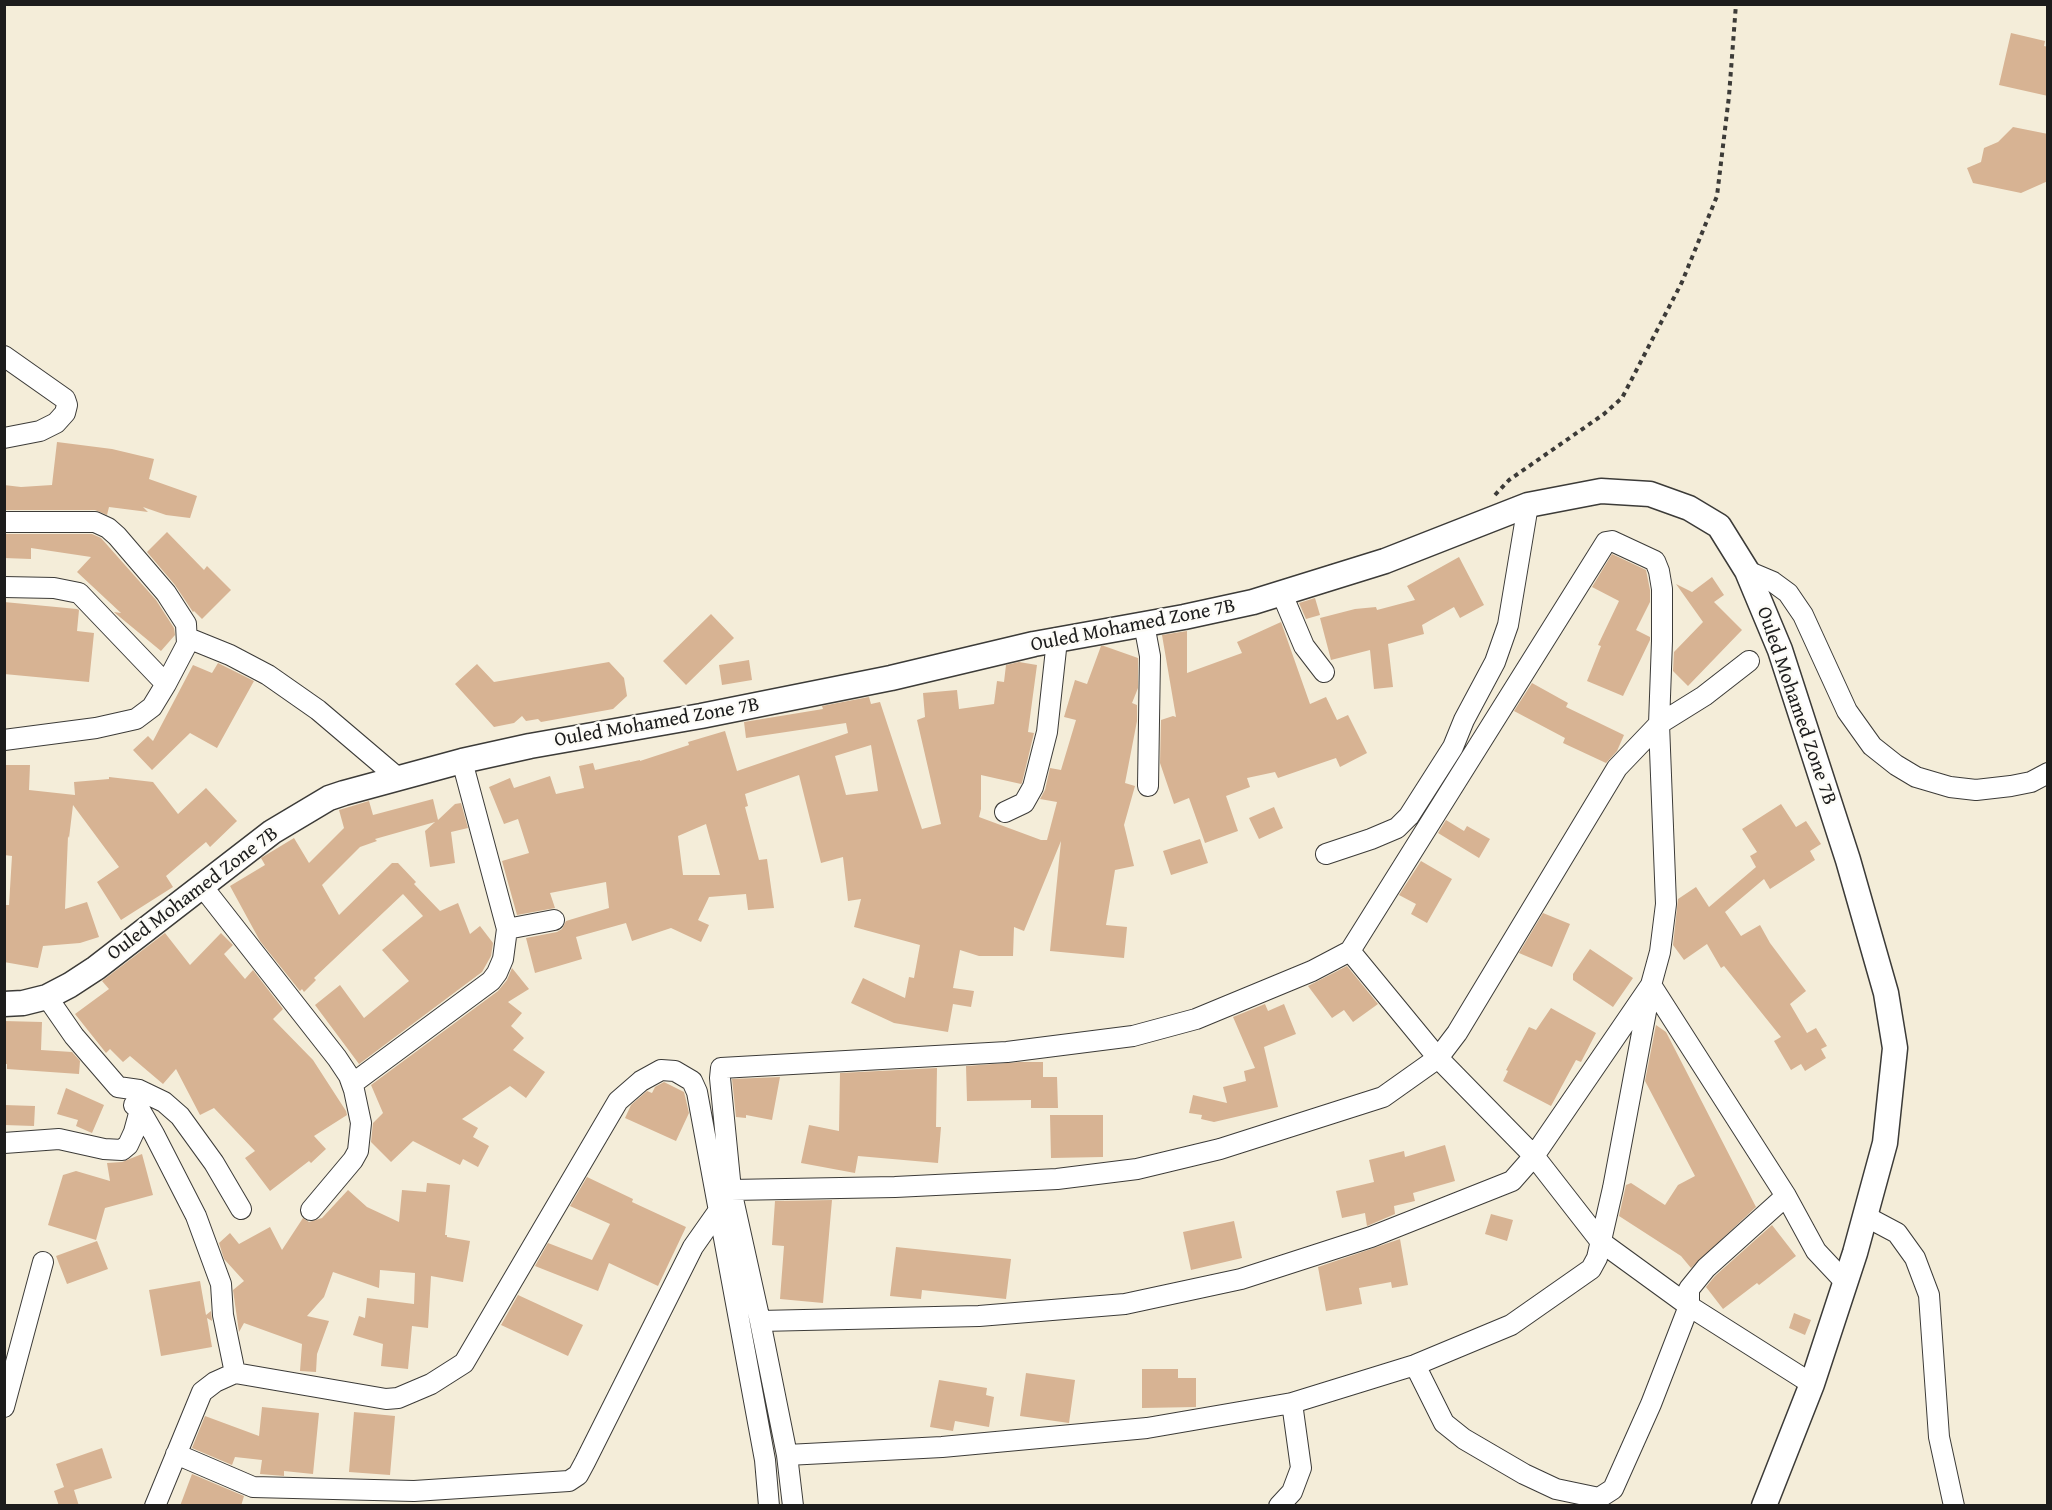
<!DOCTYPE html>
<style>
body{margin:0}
#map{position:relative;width:2052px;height:1510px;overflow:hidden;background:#f4edd9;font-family:"Gentium Book Plus",serif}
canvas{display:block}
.frame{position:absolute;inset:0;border:6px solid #1c1c1c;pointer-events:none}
</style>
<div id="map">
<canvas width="2052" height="1510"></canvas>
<div class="frame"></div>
</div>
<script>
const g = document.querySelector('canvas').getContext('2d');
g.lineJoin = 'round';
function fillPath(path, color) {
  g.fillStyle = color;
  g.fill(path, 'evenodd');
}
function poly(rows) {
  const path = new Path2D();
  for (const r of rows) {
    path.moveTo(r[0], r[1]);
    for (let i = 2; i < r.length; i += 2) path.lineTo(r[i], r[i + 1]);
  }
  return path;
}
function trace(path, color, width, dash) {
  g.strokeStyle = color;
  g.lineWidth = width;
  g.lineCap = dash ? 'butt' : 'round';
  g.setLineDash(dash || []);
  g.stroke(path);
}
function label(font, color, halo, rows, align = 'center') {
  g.font = font + ' "Gentium Book Plus",serif';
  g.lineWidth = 5;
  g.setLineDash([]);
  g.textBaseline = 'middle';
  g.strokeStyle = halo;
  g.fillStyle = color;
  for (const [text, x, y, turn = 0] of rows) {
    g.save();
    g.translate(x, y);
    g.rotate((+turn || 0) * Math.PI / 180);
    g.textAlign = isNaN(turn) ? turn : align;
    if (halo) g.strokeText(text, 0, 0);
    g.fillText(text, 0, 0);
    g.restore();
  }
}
fillPath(poly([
 [2011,33,2045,41,2044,46,2048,47,2048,96,1999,85],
 [2013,127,2048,134,2048,181,2021,193,1973,183,1967,168,1981,162,1984,148,1998,142],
 [57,442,112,449,154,459,149,479,197,496,190,518,166,515,143,507,148,512,109,507,107,515,95,510,4,510,4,485,21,487,52,485],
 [167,532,204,570,207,566,231,590,202,619,194,611,193,612,175,585,147,552],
 [4,534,92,534,101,538,156,600,174,628,175,635,161,651,115,613,114,612,121,613,77,572,91,557,31,548,31,559,4,558],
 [1612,554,1646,570,1650,590,1650,602,1636,630,1650,637,1650,640,1623,696,1587,681,1601,646,1598,645,1619,601,1592,587],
 [1459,557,1484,605,1460,618,1454,607,1422,625,1424,634,1388,644,1393,687,1374,689,1370,650,1331,660,1320,618,1355,609,1376,607,1377,610,1415,600,1407,586],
 [1712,577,1724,595,1714,602,1742,630,1688,686,1673,671,1674,652,1703,622,1676,584,1692,592],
 [1315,598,1320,615,1306,619,1299,603],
 [4,602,77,609,79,610,77,631,94,633,89,682,4,674],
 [711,614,734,638,686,685,663,661],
 [1281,622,1310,704,1326,697,1337,720,1348,715,1367,753,1340,767,1336,758,1278,778,1275,772,1247,778,1250,787,1226,796,1238,831,1205,843,1189,798,1174,804,1160,763,1161,720,1173,716,1176,717,1162,635,1187,631,1187,673,1242,653,1237,642],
 [1101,646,1104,646,1138,658,1138,688,1132,703,1137,705,1137,721,1125,783,1135,786,1124,825,1134,866,1115,870,1106,925,1127,927,1124,958,1050,951,1061,841,1024,931,1014,927,1013,956,979,956,960,950,953,988,974,991,971,1007,953,1004,948,1032,894,1023,851,1003,863,978,905,998,909,977,914,978,920,945,854,927,861,899,848,901,843,857,821,863,799,775,745,794,748,806,745,807,759,860,767,859,774,908,748,910,746,894,709,897,698,920,709,925,701,942,671,928,632,941,626,923,576,937,582,959,535,973,526,938,557,932,562,929,566,921,609,908,606,882,550,893,555,908,517,915,502,861,529,853,518,819,504,824,489,787,510,778,514,788,550,776,556,794,584,788,579,766,593,763,595,770,640,760,640,761,689,745,688,742,725,731,737,771,848,733,846,723,746,738,744,722,823,709,822,706,869,697,871,704,880,702,922,829,941,824,917,720,925,717,923,693,957,690,959,709,994,704,997,681,1004,682,1006,665,1019,662,1037,665,1028,732,1034,733,1022,783,1021,784,981,775,981,809,979,817,1041,840,1047,840,1057,802,1040,799,1045,790,1050,768,1061,770,1076,720,1064,717,1075,680,1087,684],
 [871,745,878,791,846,795,835,756],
 [706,824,720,875,683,875,678,836],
 [749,660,752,680,722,685,719,665],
 [609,662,624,678,627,696,613,709,541,722,538,719,526,721,522,716,514,723,494,727,455,684,477,664,494,682],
 [218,663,254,681,217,748,190,733,152,770,133,750,148,736,153,741,193,665,212,673],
 [1532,683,1568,703,1566,707,1624,735,1617,751,1606,763,1563,743,1565,738,1514,711],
 [4,765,30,765,29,790,75,795,74,782,109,779,109,777,153,782,178,814,206,788,237,821,210,847,206,842,166,876,173,887,121,920,97,882,119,867,73,805,69,838,68,836,65,909,87,902,99,937,80,943,43,946,38,968,4,962,6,905,9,905,12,856,4,855],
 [433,799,438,820,455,804,461,803,468,828,451,832,455,863,430,867,425,831,435,822,375,839,377,841,360,847,322,885,339,915,392,863,398,863,416,882,414,884,440,911,458,903,470,934,480,926,493,943,491,956,482,972,359,1064,315,1005,340,985,364,1018,409,981,382,950,423,916,403,894,314,978,316,980,304,992,302,989,300,991,260,941,230,886,265,865,261,858,294,838,309,863,344,828,339,810,369,801,373,815],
 [1781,804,1796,827,1806,821,1821,844,1810,851,1815,860,1770,889,1764,879,1725,912,1741,936,1760,925,1770,943,1806,991,1790,1004,1807,1033,1816,1028,1827,1046,1821,1049,1826,1058,1805,1071,1801,1064,1791,1070,1774,1041,1781,1037,1724,966,1721,968,1707,944,1684,960,1673,945,1678,899,1696,887,1709,907,1756,867,1750,856,1757,852,1742,829],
 [1274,807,1283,828,1259,839,1249,818],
 [1446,820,1464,831,1467,826,1490,839,1479,858,1438,833],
 [1200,839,1208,863,1171,875,1163,851],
 [1421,861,1452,879,1427,923,1411,914,1416,904,1399,895],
 [1543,913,1570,924,1552,967,1519,953],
 [165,933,190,965,221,933,233,945,224,954,245,979,253,970,283,1009,273,1019,313,1060,346,1111,347,1115,314,1136,326,1149,311,1163,309,1161,270,1191,245,1158,255,1151,214,1108,200,1115,176,1069,163,1084,130,1056,123,1062,110,1049,106,1053,75,1014,109,989,102,981],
 [1590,949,1633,978,1613,1007,1573,980,1573,974],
 [1347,966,1378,1004,1353,1022,1344,1010,1332,1018,1308,986],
 [512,968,529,989,508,1002,522,1013,511,1026,524,1038,513,1050,545,1072,526,1098,510,1086,462,1119,478,1128,473,1137,489,1146,478,1167,463,1159,460,1165,413,1141,391,1162,371,1142,373,1123,383,1113,371,1085,498,991,507,980],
 [1265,1004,1268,1011,1284,1004,1296,1034,1264,1047,1278,1107,1214,1122,1201,1119,1202,1115,1189,1113,1193,1095,1227,1103,1223,1087,1246,1081,1244,1071,1255,1068,1233,1017],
 [1551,1008,1596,1033,1581,1062,1576,1060,1551,1106,1503,1081,1508,1071,1506,1070,1529,1027,1536,1030],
 [4,1021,42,1022,41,1050,72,1052,80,1061,79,1074,7,1069,7,1064,4,1064],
 [1656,1025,1666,1032,1756,1207,1691,1268,1681,1256,1619,1216,1626,1185,1631,1183,1665,1205,1678,1185,1695,1176,1645,1081],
 [1020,1062,1043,1062,1043,1077,1057,1077,1058,1108,1031,1108,1031,1100,967,1101,966,1066],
 [937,1068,936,1127,941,1127,938,1163,858,1156,855,1173,801,1163,809,1125,839,1131,840,1073],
 [780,1077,772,1120,746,1115,746,1118,736,1117,732,1079],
 [664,1082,684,1092,685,1096,689,1113,676,1141,625,1118,631,1105,647,1091,652,1093,655,1087],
 [66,1088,104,1105,92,1133,76,1126,78,1120,57,1114],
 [4,1105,35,1106,34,1126,4,1125],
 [1050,1115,1103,1115,1103,1157,1051,1158],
 [1445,1145,1455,1181,1413,1193,1415,1201,1394,1206,1395,1214,1367,1226,1365,1213,1342,1218,1336,1191,1374,1182,1369,1160,1404,1151,1405,1157],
 [142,1154,153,1195,105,1208,96,1240,48,1225,63,1175,76,1171,110,1181,107,1163,122,1162],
 [587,1177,633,1199,632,1202,686,1227,658,1286,609,1263,598,1291,535,1266,548,1243,592,1260,610,1224,570,1206],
 [427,1183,450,1185,445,1235,447,1235,447,1237,470,1241,463,1282,431,1276,428,1328,412,1326,408,1369,381,1366,383,1344,353,1335,359,1316,365,1318,367,1298,414,1304,415,1273,380,1270,379,1288,333,1272,324,1297,307,1316,329,1321,317,1354,316,1372,300,1371,302,1344,244,1323,239,1332,233,1290,244,1281,224,1259,219,1243,230,1233,239,1244,270,1227,282,1250,303,1218,309,1222,322,1218,348,1190,367,1207,399,1222,402,1190,426,1192],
 [832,1200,823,1303,780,1299,784,1246,772,1245,775,1201],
 [1491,1214,1513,1220,1507,1241,1485,1234],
 [1234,1221,1242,1258,1191,1270,1183,1232],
 [1772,1225,1796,1256,1759,1285,1757,1283,1723,1309,1706,1287,1715,1276],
 [1400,1239,1408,1285,1392,1288,1391,1282,1359,1288,1362,1304,1326,1311,1318,1267],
 [97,1241,108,1269,67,1284,56,1256],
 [896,1247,1011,1259,1006,1299,922,1290,921,1299,890,1296],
 [200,1281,206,1315,211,1311,212,1321,207,1318,212,1347,161,1356,149,1290],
 [518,1295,583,1325,568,1356,501,1325],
 [1794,1313,1811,1320,1805,1335,1789,1328],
 [1142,1369,1178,1369,1178,1378,1196,1378,1196,1407,1142,1408],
 [1026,1373,1075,1380,1069,1423,1020,1416],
 [939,1380,987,1388,986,1395,994,1397,989,1427,955,1421,953,1431,930,1427],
 [262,1407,319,1413,313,1474,284,1471,284,1476,260,1474,262,1460,235,1457,232,1465,192,1448,205,1416,259,1436],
 [354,1412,395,1416,390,1475,349,1472],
 [102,1448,112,1478,74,1490,79,1506,59,1506,54,1491,64,1487,56,1464],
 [192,1474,244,1496,241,1506,180,1506]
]), '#d7b393');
const minor = poly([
 [4,356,65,399,67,405,65,413,56,423,40,431,4,438],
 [4,522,95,522,108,528,117,536,166,593,186,624,187,644,166,684],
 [1747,571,1773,582,1788,593,1803,615,1847,711,1872,746,1896,765,1916,777,1950,787,1976,790,2011,786,2031,782,2048,773],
 [4,587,54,588,79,593,166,684,152,707,136,719,96,728,4,740],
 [1282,594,1304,646,1324,672],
 [1144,624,1150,656,1148,786],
 [188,638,230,655,268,675,318,710,398,778],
 [462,761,507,929,554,920],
 [1005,812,1024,803,1033,787,1047,732,1057,640],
 [1326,854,1371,839,1397,828,1409,816,1453,747,1464,720,1495,662,1508,625,1528,505],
 [202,886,337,1058,349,1076,354,1090,361,1123,358,1151,353,1160,311,1210],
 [1350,951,1438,1058,1534,1156,1601,1242,1689,1306,1812,1384],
 [47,997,74,1036,118,1087,139,1090,164,1102,180,1116,214,1163,241,1209],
 [352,1084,491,981,497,973,503,959,507,929],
 [140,1110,154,1134,196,1216,221,1284,223,1315,235,1373],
 [4,1143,59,1139,104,1149,122,1150,128,1145,134,1132,140,1110,134,1105],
 [731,1190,895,1187,1057,1179,1137,1169,1220,1149,1383,1097,1438,1058,1457,1033,1617,768,1659,724,1704,696,1749,661],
 [1865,1216,1897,1233,1915,1258,1929,1295,1939,1437,1954,1506],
 [760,1321,979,1316,1125,1304,1241,1279,1371,1237,1512,1181,1534,1156,1651,985,1786,1196,1816,1251,1846,1283],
 [1415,1365,1444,1423,1464,1439,1524,1474,1556,1489,1599,1498,1613,1489,1651,1404,1689,1306,1689,1289,1706,1268,1786,1196],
 [4,1407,43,1262],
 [176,1454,253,1487,414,1491,569,1481,578,1475,585,1462,693,1247,719,1210],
 [787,1455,942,1447,1147,1428,1292,1403,1415,1365,1511,1325,1591,1269,1597,1258,1613,1188,1651,985,1660,952,1666,904,1659,724,1662,641,1662,589,1659,571,1655,561,1612,541,1606,542,1350,951,1312,971,1196,1019,1133,1036,1007,1052,721,1068,720,1078,731,1190,760,1321,787,1455,793,1506],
 [155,1506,202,1392,215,1382,235,1373,386,1399,398,1398,431,1384,464,1363,618,1101,641,1081,661,1070,675,1071,692,1081,697,1092,765,1460,769,1506],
 [1279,1506,1292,1492,1301,1468,1292,1403]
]);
const major = poly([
 [4,1004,23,1003,47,997,70,985,96,968,272,832,329,798,344,793,462,761,530,746,701,716,891,678,1034,644,1184,617,1253,602,1385,561,1528,505,1601,491,1650,494,1689,508,1719,526,1747,571,1780,650,1848,860,1886,993,1895,1048,1885,1143,1855,1253,1812,1384,1764,1506]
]);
trace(minor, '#3c3b38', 22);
trace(major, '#3c3b38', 27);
trace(poly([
 [1495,495,1509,480,1604,414,1622,398,1682,282,1717,196,1729,96,1736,4]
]), '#3c3b38', 4, [4.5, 4.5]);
trace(minor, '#fff', 20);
trace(major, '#fff', 24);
label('20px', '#1c1c1c', '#fdfcf7', [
 ["Ouled Mohamed Zone 7B",1133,626,-11],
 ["Ouled Mohamed Zone 7B",1796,706,71],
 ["Ouled Mohamed Zone 7B",657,723,-10],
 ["Ouled Mohamed Zone 7B",193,894,-37]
]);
</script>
